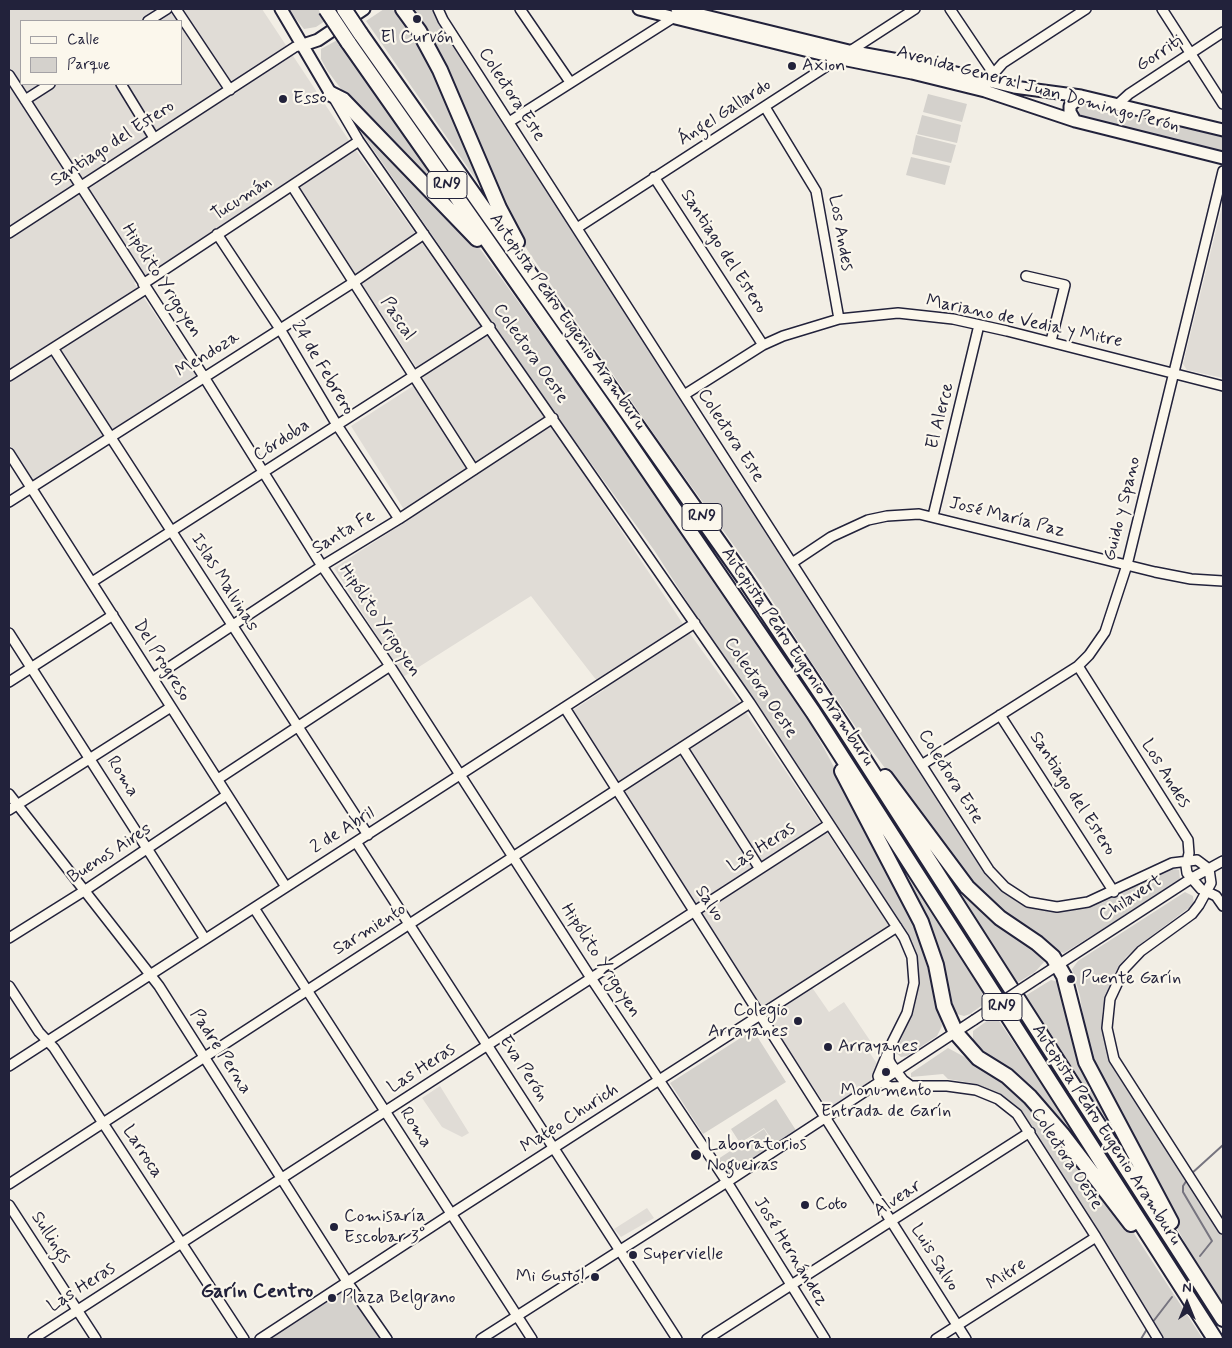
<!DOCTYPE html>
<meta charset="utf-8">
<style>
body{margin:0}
#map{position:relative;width:1232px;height:1348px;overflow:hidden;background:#f2eee5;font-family:Mynerve,sans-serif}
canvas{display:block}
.frame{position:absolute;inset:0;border:10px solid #22223b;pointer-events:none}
.legend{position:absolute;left:20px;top:20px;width:162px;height:65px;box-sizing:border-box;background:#fbf7ec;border:1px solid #a4a2a5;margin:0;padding:6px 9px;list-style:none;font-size:15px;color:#22223b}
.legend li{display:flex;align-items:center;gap:10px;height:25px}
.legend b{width:25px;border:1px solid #a4a2a5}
.north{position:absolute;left:1162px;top:1278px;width:50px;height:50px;-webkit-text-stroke:4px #fbf7ec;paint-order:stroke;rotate:0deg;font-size:14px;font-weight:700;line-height:20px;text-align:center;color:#22223b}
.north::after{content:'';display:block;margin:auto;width:18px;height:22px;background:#22223b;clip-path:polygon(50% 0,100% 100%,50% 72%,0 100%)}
</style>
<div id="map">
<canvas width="1232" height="1348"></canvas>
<div class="frame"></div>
<ul class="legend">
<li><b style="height:6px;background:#fbf7ec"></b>Calle</li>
<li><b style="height:14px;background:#d4d1cc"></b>Parque</li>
</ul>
<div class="north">N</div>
</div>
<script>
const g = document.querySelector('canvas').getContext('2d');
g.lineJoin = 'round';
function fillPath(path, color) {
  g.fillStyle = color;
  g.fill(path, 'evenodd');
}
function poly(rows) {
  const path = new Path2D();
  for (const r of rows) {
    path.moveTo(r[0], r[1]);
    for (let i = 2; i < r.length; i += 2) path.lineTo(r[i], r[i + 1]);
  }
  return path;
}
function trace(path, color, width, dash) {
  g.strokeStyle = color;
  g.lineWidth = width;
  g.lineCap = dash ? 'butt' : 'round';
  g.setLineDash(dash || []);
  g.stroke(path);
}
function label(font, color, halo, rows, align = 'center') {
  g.font = font + ' Mynerve,sans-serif';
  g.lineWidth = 4.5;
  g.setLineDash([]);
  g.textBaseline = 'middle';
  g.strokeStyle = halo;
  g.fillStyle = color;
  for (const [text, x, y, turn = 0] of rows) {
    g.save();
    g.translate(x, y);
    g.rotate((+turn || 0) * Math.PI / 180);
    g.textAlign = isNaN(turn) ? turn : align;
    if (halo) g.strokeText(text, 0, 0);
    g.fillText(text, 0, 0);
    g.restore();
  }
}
fillPath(poly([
 [9,9,262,9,348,139,546,417,683,624,737,699,890,926,762,1010,573,710,604,690,531,596,403,677,334,568,410,519,351,426,424,379,293,179,134,283,196,375,33,481,9,444],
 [21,21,181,21,181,84,21,84],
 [1223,202,1223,378,1187,370,1183,364],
 [811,986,829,1012,844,1002,873,1045,867,1049,878,1065,870,1081,828,1109,766,1016],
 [440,1086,469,1133,462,1137,442,1127,422,1098],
 [647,1208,654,1218,621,1237,614,1229]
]), '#e0dcd6');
fillPath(poly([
 [288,9,321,9,328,19,316,27,304,29],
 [384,9,398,11,426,51,493,204,366,21],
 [411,9,434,9,440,24,671,385,995,883,1017,901,1053,911,1081,907,1111,897,1135,886,1157,872,1169,868,1179,870,1180,879,1178,882,1064,953,1057,951,1039,935,1010,918,972,885,870,748,808,657,761,583,663,447,528,251,516,231,436,47],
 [341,38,415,149,453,208,347,97,327,70,321,59,321,49],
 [928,94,967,104,962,122,923,112],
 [1086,103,1223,137,1223,152,1078,115,1079,107],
 [348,113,465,231,481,250,643,475,801,706,925,935,942,1026,937,1036,907,1056,901,1057,896,1053,909,1018,918,980,915,948,908,935,787,757,654,550,559,419],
 [922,115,961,125,957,143,917,134],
 [916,135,956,145,951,163,912,154],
 [911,157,950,166,945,185,906,175],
 [873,823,988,1001,970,1014,964,1016,957,1014],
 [917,828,1041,954,1044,962,1035,972,1017,983],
 [1185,892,1193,896,1194,904,1142,943,1126,957,1113,977,1102,1012,1104,1039,1108,1056,1116,1073,1223,1237,1223,1304,1186,1245,1120,1120,1088,1050,1080,996,1072,969,1078,961],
 [1051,980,1059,982,1076,1040,1142,1175,1132,1166,1025,996],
 [995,1015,1047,1092,1110,1190,1001,1064,973,1042,973,1031],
 [753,1030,786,1082,703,1134,670,1083],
 [948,1048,1009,1081,1105,1195,1135,1235,1203,1339,1164,1339,1148,1317,1099,1232,1022,1116,1011,1104,997,1094,977,1084,948,1079,943,1074,911,1077,911,1073],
 [776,1099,797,1132,776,1146,764,1128,740,1143,731,1129],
 [764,1129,775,1146,726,1178,715,1161],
 [346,1290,381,1339,269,1339,343,1291]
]), '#d4d1cc');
trace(poly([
 [1191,1174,1223,1145],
 [1187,1180,1183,1186,1183,1192,1212,1241,1200,1256],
 [1152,1323,1172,1297],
 [1141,1339,1147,1329]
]), '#76747f', 2);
const minor = poly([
 [176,9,230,90],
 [438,9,443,20,989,870,1005,887,1028,902,1057,907,1088,902,1172,863,1197,860,1209,869,1211,883,1199,905,1192,914,1141,951,1124,969,1110,999,1107,1028,1114,1059,1223,1229],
 [520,9,570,82],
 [950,9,993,73],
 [1162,9,1223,104],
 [148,21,167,9],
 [9,75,204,377,322,566,390,666,591,978,727,1182,825,1339],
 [988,80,1003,63,1086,9],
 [121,84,154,138],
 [332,95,359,141,750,703,904,938,912,957,914,983,907,1013,889,1049,889,1060,891,1064,903,1080,911,1086,947,1086,976,1090,998,1099,1017,1114,1096,1237,1158,1339],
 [25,100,50,84],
 [1117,105,1129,94,1223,32],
 [765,107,816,191,839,319],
 [509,122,676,16],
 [654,177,763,345],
 [292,186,474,470],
 [577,228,915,9],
 [9,233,295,47,303,45],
 [217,234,280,329,337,425,399,519],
 [1026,276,1065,285,1051,341],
 [143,284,359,141],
 [53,348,368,835],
 [9,376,146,289],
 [684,395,763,345,783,336,839,319,898,313,953,319,1007,331,1223,386],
 [9,453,286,887],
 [9,502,354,282,424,234],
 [933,516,979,325],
 [792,563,831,537,868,520,887,516,919,514,1155,572,1191,579,1223,581],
 [92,582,490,327],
 [9,633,205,939],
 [1078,666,1188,840,1189,853,1186,866,1187,873,1201,889,1216,896,1223,906],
 [153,678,322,566,399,519,553,418],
 [9,682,113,615],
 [565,708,966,1339],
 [1000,715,1114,892],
 [682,747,760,869],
 [923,764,1078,666,1089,655,1105,632,1127,565,1223,171],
 [218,779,390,666],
 [9,794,159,986,348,1283,387,1339],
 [9,810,171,707],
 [356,842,677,1339],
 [254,908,532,1339],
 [9,938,84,891,227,795],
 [1038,978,1192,878,1223,861],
 [9,986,39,1032,54,1048,244,1339],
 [9,1066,695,623],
 [880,1082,878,1076,888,1052],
 [880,1082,891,1087,911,1086],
 [9,1184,750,703],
 [9,1205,96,1339],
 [33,1339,828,825],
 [260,1339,451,1214,897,927],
 [481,1339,727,1182,974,1020],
 [707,1339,1030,1132],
 [936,1339,1096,1237]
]);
const major = poly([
 [281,9,331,94],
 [639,9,837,58,912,73,985,91,1075,121,1223,158],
 [677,9,849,51,915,63,1014,87,1081,96,1223,130],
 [303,45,318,40,364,9],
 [1075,121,1070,112,1070,106,1081,96]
]);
const highway = poly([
 [403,9,419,31,440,70,499,208,517,242],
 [360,33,744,578,842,725,1223,1319],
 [348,42,614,421,813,712,1215,1339],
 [331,94,343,100,477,239],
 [842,771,921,922,936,965,944,1006,956,1033,978,1058,1007,1076,1030,1097,1062,1134,1131,1224],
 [885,777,967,887,1000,918,1037,943,1053,957,1064,976,1086,1062,1171,1222]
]);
trace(minor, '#22223b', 12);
trace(major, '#22223b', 15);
trace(highway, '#22223b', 18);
trace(minor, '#fbf7ec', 9);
trace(major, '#fbf7ec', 11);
trace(highway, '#fbf7ec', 14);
const minorBridge = poly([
 [974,1020,1038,978]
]);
const highwayBridge = poly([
 [326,9,348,42],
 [344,9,360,33]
]);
trace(minorBridge, '#22223b', 12, []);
trace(highwayBridge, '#22223b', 18, []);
trace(minorBridge, '#fbf7ec', 9);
trace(highwayBridge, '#fbf7ec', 14);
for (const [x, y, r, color] of [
 [417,19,5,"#22223b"],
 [792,66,5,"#22223b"],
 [283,99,5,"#22223b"],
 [1071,979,5,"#22223b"],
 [798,1021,5,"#22223b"],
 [828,1047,5,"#22223b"],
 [886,1072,5,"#22223b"],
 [696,1155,6,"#22223b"],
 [805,1205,5,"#22223b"],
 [334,1227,5,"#22223b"],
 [633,1255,5,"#22223b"],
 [595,1277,5,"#22223b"],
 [332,1298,5,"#22223b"]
]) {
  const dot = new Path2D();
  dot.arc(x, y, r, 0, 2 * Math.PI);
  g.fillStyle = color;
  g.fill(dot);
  trace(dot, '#fbf7ec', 2);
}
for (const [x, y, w] of [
 [447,185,40],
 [702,517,40],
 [1002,1007,40]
]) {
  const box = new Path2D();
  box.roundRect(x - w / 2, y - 13.5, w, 27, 4);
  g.fillStyle = '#fbf7ec';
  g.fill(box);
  trace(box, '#22223b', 1);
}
label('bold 16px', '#22223b', null, [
 ["RN9",447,185],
 ["RN9",702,517],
 ["RN9",1002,1007]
]);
label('18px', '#22223b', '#fbf7ec', [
 ["El Curvón",417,38,"center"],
 ["Axion",802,66],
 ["Esso",293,99],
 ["Puente Garín",1081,979],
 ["Colegio",788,1011,"right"],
 ["Arrayanes",788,1032,"right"],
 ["Arrayanes",838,1047],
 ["Monumento",886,1091,"center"],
 ["Entrada de Garín",886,1112,"center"],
 ["Laboratorios",707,1145],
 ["Nogueiras",707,1166],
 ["Coto",815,1205],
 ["Comisaría",344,1217],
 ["Escobar 3°",344,1238],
 ["Supervielle",643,1255],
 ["Mi Gusto!",585,1277,"right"],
 ["Plaza Belgrano",342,1298]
], 'left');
label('18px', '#22223b', '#fbf7ec', [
 ["Gorriti",1160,54,-33],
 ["Avenida General Juan Domingo Perón",1038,90,15],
 ["Colectora Este",511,95,57],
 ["Ángel Gallardo",725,113,-33],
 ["Santiago del Estero",113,144,-33],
 ["Tucumán",242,199,-33],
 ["Los Andes",840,233,80],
 ["Santiago del Estero",723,252,57],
 ["Hipólito Yrigoyen",161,281,57],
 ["Pascal",397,319,57],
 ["Autopista Pedro Eugenio Aramburu",567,322,55],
 ["Mariano de Vedia y Mitre",1024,322,12],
 ["Colectora Oeste",530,354,55],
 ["Mendoza",208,355,-32],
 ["24 de Febrero",322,368,59],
 ["El Alerce",941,416,-76],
 ["Colectora Este",730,436,57],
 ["Córdoba",282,441,-33],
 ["Guido y Spano",1123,509,-76],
 ["José María Paz",1007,518,14],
 ["Santa Fe",344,533,-31],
 ["Islas Malvinas",224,583,58],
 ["Hipólito Yrigoyen",379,621,56],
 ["Autopista Pedro Eugenio Aramburu",797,657,56],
 ["Del Progreso",161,661,58],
 ["Colectora Oeste",760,688,56],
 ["Los Andes",1165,774,58],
 ["Roma",122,777,58],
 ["Colectora Este",950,777,58],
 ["Santiago del Estero",1072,794,57],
 ["2 de Abril",343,831,-32],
 ["Las Heras",762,848,-33],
 ["Buenos Aires",110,854,-33],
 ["Chilavert",1131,899,-33],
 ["Salvo",709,904,57],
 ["Sarmiento",370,930,-32],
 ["Hipólito Yrigoyen",600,961,57],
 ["Padre Perna",220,1052,57],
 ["Las Heras",422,1069,-33],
 ["Eva Perón",523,1069,57],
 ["Mateo Churich",570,1119,-33],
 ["Roma",415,1128,57],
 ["Autopista Pedro Eugenio Aramburu",1106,1135,57],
 ["Larroca",142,1152,57],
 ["Colectora Oeste",1066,1159,57],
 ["Alvear",898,1199,-33],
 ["Sullings",50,1238,57],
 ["José Hernández",790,1252,58],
 ["Luis Salvo",934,1258,58],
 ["Mitre",1007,1275,-33],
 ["Las Heras",82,1288,-33]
]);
label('bold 20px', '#22223b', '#fbf7ec', [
 ["Garín Centro",257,1293]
]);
</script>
